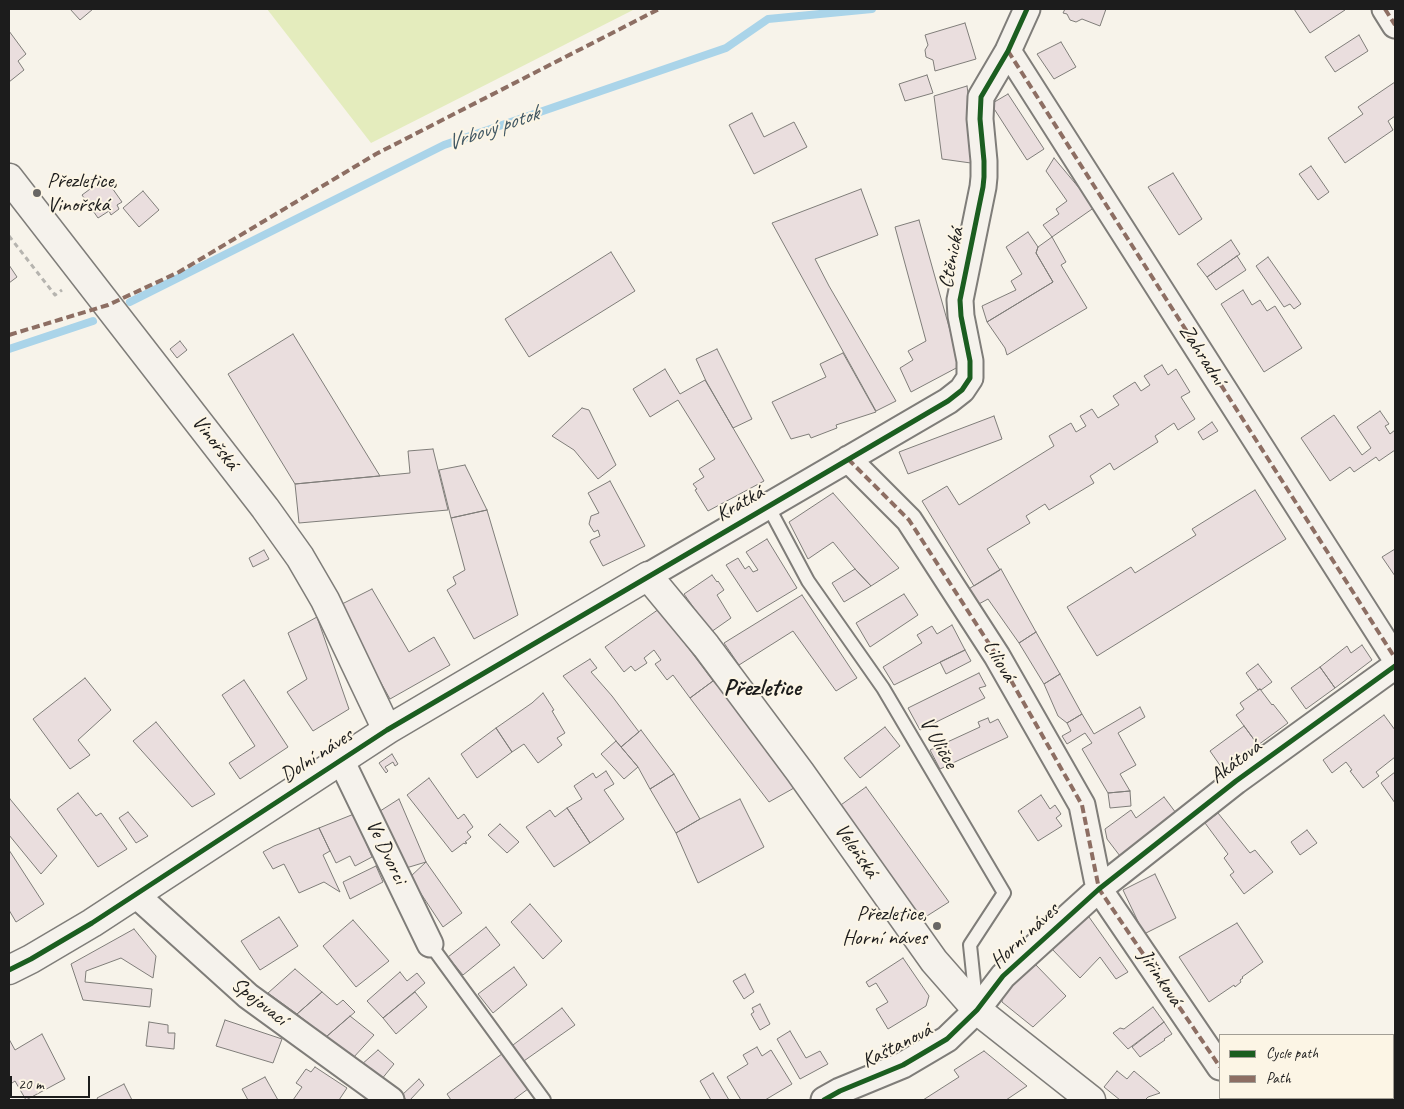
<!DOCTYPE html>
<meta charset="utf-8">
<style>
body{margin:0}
#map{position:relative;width:1404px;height:1109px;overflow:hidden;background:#f7f3ea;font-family:Caveat,sans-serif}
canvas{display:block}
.frame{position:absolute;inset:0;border:10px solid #1c1c1c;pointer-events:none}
.legend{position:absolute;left:1219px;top:1034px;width:175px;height:65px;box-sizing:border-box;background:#fcf5e5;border:1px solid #a29e95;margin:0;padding:6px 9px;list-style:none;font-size:15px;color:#1c1c1c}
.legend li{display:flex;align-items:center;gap:10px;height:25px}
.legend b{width:25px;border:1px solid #a29e95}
.scale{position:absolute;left:10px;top:1076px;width:80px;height:22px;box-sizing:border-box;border:2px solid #1c1c1c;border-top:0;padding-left:6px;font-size:15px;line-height:18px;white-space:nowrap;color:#1c1c1c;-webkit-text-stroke:4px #fcf5e5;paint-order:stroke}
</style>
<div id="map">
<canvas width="1404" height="1109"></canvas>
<div class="frame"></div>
<ul class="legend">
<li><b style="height:6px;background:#1b5e20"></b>Cycle path</li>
<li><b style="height:6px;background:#8d6e63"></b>Path</li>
</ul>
<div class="scale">20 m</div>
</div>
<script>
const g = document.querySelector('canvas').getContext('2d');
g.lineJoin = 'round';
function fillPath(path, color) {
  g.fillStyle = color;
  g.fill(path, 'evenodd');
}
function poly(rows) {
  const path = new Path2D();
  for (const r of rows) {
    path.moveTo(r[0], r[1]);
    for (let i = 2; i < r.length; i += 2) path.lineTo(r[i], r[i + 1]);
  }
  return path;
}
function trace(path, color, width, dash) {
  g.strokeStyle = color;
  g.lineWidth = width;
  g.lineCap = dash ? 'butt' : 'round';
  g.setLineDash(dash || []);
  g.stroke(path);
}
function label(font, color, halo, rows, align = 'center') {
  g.font = font + ' Caveat,sans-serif';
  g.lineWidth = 4;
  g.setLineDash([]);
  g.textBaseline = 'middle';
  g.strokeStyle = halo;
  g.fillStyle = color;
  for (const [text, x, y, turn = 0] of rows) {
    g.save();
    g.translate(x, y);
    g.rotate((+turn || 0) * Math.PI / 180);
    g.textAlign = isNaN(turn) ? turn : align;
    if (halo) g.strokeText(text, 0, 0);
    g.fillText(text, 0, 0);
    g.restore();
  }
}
fillPath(poly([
 [267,9,635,9,371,143]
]), '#e4ecbd');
trace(poly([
 [130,302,444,145,726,48,768,19,872,9],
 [9,349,93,321]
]), '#aad4e9', 8);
const building = poly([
 [70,9,93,9,80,20,70,9],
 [1065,9,1106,9,1100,26,1082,19,1076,22,1070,20,1067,14,1063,13,1065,9],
 [1294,9,1344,9,1345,10,1310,33,1294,9],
 [965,23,976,59,935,71,933,60,926,57,925,50,928,45,925,35,965,23],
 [9,31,26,54,18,61,24,70,9,82,9,31],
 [1359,35,1368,51,1335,72,1325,57,1359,35],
 [1061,42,1076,67,1054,79,1037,54,1061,42],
 [927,75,933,93,905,101,899,84,927,75],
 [1395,82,1395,116,1388,121,1393,130,1345,163,1328,138,1363,114,1358,107,1395,82],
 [967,86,978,164,942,159,934,96,967,86],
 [1008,94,1044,149,1027,160,991,104,1008,94],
 [752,113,764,137,794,122,807,147,754,174,729,125,752,113],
 [1054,158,1095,207,1052,237,1043,225,1059,214,1056,209,1067,201,1046,171,1054,158],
 [1311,166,1329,192,1318,200,1299,174,1311,166],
 [1173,173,1202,219,1179,235,1148,187,1173,173],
 [105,178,122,202,117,205,119,209,111,215,109,211,98,218,82,195,105,178],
 [861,189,878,235,815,259,829,286,896,401,876,411,772,223,861,189],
 [143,191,159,210,139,227,123,208,143,191],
 [919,220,960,366,911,392,900,368,913,360,908,351,926,341,895,227,919,220],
 [1028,232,1038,247,1036,253,1053,282,987,322,982,306,1016,290,1011,281,1022,274,1006,247,1028,232],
 [1052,237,1066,262,1061,265,1087,308,1007,355,1005,348,987,322,1053,282,1036,253,1038,247,1052,237],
 [1231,240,1240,254,1207,277,1197,264,1231,240],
 [611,252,635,291,529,357,505,319,611,252],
 [1237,256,1246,270,1216,290,1207,277,1237,256],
 [1268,257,1301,304,1294,309,1290,304,1284,307,1256,266,1268,257],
 [9,265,17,277,9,283,9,265],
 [1243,290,1252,305,1260,300,1267,311,1275,306,1302,348,1264,372,1221,304,1243,290],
 [293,334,380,476,295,484,228,374,293,334],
 [180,341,187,350,177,358,170,349,180,341],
 [717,349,752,419,733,428,706,381,696,359,717,349],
 [843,353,876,412,836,425,837,428,811,438,809,434,791,439,772,402,826,377,820,364,843,353],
 [1162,365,1168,375,1176,369,1190,392,1181,397,1195,419,1178,430,1174,423,1155,436,1158,442,1114,470,1110,463,1090,476,1094,483,1049,510,1045,504,1026,516,1030,523,987,549,1000,570,974,586,922,501,947,486,959,505,1054,446,1049,436,1071,423,1076,432,1086,426,1080,416,1092,409,1098,418,1119,405,1113,396,1135,382,1141,391,1150,385,1144,376,1162,365],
 [665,369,680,394,705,380,764,481,708,511,695,490,697,489,693,484,704,477,699,469,715,459,678,400,650,417,633,389,665,369],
 [582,408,589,410,616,465,598,479,574,450,552,436,582,408],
 [1380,411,1389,424,1385,426,1390,434,1395,430,1395,450,1379,461,1376,457,1354,472,1350,467,1330,481,1301,438,1334,415,1362,455,1371,448,1357,427,1380,411],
 [994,416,1002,439,908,474,899,452,994,416],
 [1212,422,1218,431,1203,440,1198,432,1212,422],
 [433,449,448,510,299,523,295,484,410,473,408,451,433,449],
 [465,465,487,510,451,518,439,470,465,465],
 [610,481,645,546,603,566,590,542,591,540,600,536,598,530,594,532,589,524,591,516,599,513,588,493,610,481],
 [1255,490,1286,539,1097,656,1067,607,1131,567,1135,573,1196,535,1192,529,1255,490],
 [833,493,899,568,871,586,855,569,833,542,808,559,789,522,833,493],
 [487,510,518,615,474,639,447,590,456,584,453,577,465,570,451,518,487,510],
 [767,539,797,588,757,612,726,565,738,558,745,569,749,566,753,572,758,570,746,552,767,539],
 [1395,549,1395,576,1382,557,1395,549],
 [264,550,269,559,253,567,249,558,264,550],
 [855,569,871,586,844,602,832,583,855,569],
 [1001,569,1036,632,1019,643,988,599,977,605,967,590,1001,569],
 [712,575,717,582,718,581,724,590,717,595,731,618,711,632,684,594,712,575],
 [372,589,409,652,434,637,450,665,390,699,338,606,372,589],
 [904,594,918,615,870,647,856,623,904,594],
 [802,595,857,678,836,691,793,631,739,665,724,643,802,595],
 [659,609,713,681,690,698,673,675,667,680,655,664,661,660,654,650,644,658,647,663,635,671,631,666,624,672,605,647,659,609],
 [317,617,349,709,313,731,287,692,307,679,288,633,317,617],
 [952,625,965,650,894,685,883,667,922,643,917,635,932,626,937,634,952,625],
 [1036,632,1060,674,1044,684,1019,643,1036,632],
 [1362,645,1372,660,1335,688,1320,667,1347,646,1351,653,1362,645],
 [965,650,971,661,946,674,940,662,965,650],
 [590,659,597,668,591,672,612,696,639,732,621,747,563,676,590,659],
 [1258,664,1272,682,1261,690,1260,689,1258,690,1246,673,1258,664],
 [1320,667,1335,688,1306,709,1291,688,1320,667],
 [979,673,986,686,979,688,985,698,920,730,908,708,979,673],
 [1060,674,1082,714,1067,723,1058,716,1044,684,1060,674],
 [85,678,111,710,78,740,90,755,70,769,33,719,85,678],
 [244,680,288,747,240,779,229,763,255,746,222,695,244,680],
 [713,681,756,728,794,788,769,802,690,698,713,681],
 [1260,689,1272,705,1273,704,1288,723,1258,745,1236,715,1244,709,1240,703,1260,689],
 [543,693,554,710,552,711,565,733,557,738,562,745,538,763,524,744,512,752,496,728,532,703,543,693],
 [1140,707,1145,717,1118,733,1136,765,1120,774,1130,791,1108,793,1082,749,1092,743,1085,733,1067,744,1062,736,1071,731,1067,723,1082,714,1094,734,1140,707],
 [1384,715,1395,730,1395,757,1376,772,1379,776,1363,788,1350,771,1352,770,1346,762,1332,773,1323,760,1384,715],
 [988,718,990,723,998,719,1008,737,940,769,930,750,980,727,978,722,988,718],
 [156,722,215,794,192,807,133,741,156,722],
 [1244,726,1258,745,1224,771,1210,751,1244,726],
 [885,727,900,746,860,778,844,758,885,727],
 [496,728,512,752,477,778,461,754,496,728],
 [641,730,674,774,650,789,638,767,621,747,641,730],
 [616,741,638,767,624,779,601,754,616,741],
 [392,754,398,764,395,766,393,762,385,767,388,771,386,773,379,763,392,754],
 [606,771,614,784,604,790,624,819,590,843,567,808,582,799,574,786,593,773,596,778,606,771],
 [1395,772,1395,803,1381,783,1395,772],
 [674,774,700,819,676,833,650,789,674,774],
 [429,778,458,819,464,814,473,827,467,832,471,837,465,842,467,843,465,844,464,843,452,852,407,795,429,778],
 [866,787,949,902,919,921,838,807,866,787],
 [1130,791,1131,806,1110,808,1108,793,1130,791],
 [78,793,96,816,101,813,127,849,98,867,57,809,78,793],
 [1041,795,1050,809,1055,805,1061,814,1056,818,1062,826,1038,841,1018,811,1041,795],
 [1164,797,1176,813,1120,856,1107,839,1105,829,1131,810,1136,818,1164,797],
 [10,799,57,856,41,874,9,835,9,800,10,799],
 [399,799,426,862,406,868,377,813,399,799],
 [740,799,764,847,698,883,676,833,700,819,740,799],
 [567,808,590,843,554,867,526,827,550,810,555,817,567,808],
 [128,812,148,836,136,843,119,818,128,812],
 [1218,813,1250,853,1255,850,1273,872,1244,894,1230,875,1234,872,1224,858,1228,854,1205,823,1218,813],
 [354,814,372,857,355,866,350,856,336,863,319,828,354,814],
 [500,824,519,842,507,853,488,835,500,824],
 [319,828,330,851,323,855,340,892,324,882,299,893,284,864,273,869,263,852,274,846,319,828],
 [1307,830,1317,843,1300,855,1291,842,1307,830],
 [9,850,44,904,16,922,9,910,9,850],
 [426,862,462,913,443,927,410,877,426,862],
 [376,866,383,882,350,899,343,882,376,866],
 [1155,874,1176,918,1144,934,1123,890,1155,874],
 [530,904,562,941,543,959,511,922,530,904],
 [279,917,298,946,260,970,241,941,279,917],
 [1084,917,1089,917,1128,972,1116,979,1100,957,1080,978,1051,948,1084,917],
 [353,920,389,961,356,987,323,946,353,920],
 [1237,923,1263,962,1242,977,1243,978,1240,980,1241,982,1235,987,1234,985,1209,1002,1179,957,1237,923],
 [486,927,500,945,463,975,448,957,486,927],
 [134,929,156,956,153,978,121,958,86,971,85,982,152,989,150,1007,83,1000,71,964,134,929],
 [903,958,929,996,926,1006,888,1029,876,1009,888,1002,876,983,869,987,866,982,903,958],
 [1035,964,1066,996,1033,1027,1002,1002,1002,996,1035,964],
 [514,967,527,985,493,1013,478,994,514,967],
 [295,969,322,992,297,1014,268,993,295,969],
 [400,972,407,981,417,973,425,983,383,1018,367,1001,400,972],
 [745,974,754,992,744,999,733,981,745,974],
 [322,992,337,1005,343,1000,355,1012,326,1037,297,1014,322,992],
 [415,992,427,1007,396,1034,383,1018,415,992],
 [760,1004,770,1024,760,1030,751,1014,754,1012,752,1008,760,1004],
 [1153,1007,1164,1022,1128,1049,1113,1033,1120,1028,1124,1029,1153,1007],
 [562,1008,575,1025,521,1063,509,1048,562,1008],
 [350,1016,374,1035,353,1058,326,1037,350,1016],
 [225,1020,282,1039,273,1063,216,1046,225,1020],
 [149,1022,168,1025,168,1033,175,1033,174,1049,146,1046,149,1022],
 [1164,1022,1172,1034,1164,1039,1165,1040,1140,1057,1132,1047,1164,1022],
 [790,1031,806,1058,820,1051,828,1064,800,1079,777,1039,790,1031],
 [42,1034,65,1079,26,1100,15,1081,9,1085,9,1039,15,1050,42,1034],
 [757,1047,762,1056,771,1050,792,1084,765,1100,741,1100,727,1077,748,1064,743,1055,757,1047],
 [378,1050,394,1064,381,1080,361,1065,378,1050],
 [506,1051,532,1086,513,1100,451,1100,447,1094,506,1051],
 [984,1051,1027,1086,1006,1100,923,1100,959,1077,954,1070,984,1051],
 [315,1067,347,1088,339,1100,293,1100,302,1087,296,1083,306,1069,311,1072,315,1067],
 [1117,1071,1127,1079,1134,1071,1160,1093,1148,1097,1145,1100,1120,1100,1104,1087,1117,1071],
 [713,1073,729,1100,711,1100,700,1081,713,1073],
 [265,1077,278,1100,248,1100,242,1089,265,1077],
 [419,1079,424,1085,410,1100,407,1100,401,1096,419,1079],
 [124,1084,132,1100,98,1100,97,1098,124,1084],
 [1303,1098,1338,1098,1340,1100,1305,1100,1303,1098]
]);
fillPath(building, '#eadede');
trace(building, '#7f7d79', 1);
const service = poly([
 [768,506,808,581,883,688,1004,893,970,945,976,1002],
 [430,944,544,1100]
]);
const minor = poly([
 [1385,9,1395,25],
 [1008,51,1395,658],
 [848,459,909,520,997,656,1082,805,1099,889,1220,1067],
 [648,576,948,401,962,390,970,378,970,361,961,316,960,300,983,187,984,177,984,161,980,119,981,97,1008,51,1027,9],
 [341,760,430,944],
 [135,894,248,996,391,1100],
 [1241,1098,1243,1100],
 [824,1100,840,1091,903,1065,947,1039,977,1010,1003,976,1099,889,1236,781,1395,666]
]);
const tertiary = poly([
 [9,178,265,508,300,557,325,600,387,730],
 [9,970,31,959,92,923,387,730,648,576,706,646,800,772,934,961,977,1010,1091,1100]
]);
trace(service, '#7f7d79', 16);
trace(minor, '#7f7d79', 29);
trace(tertiary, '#7f7d79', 31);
trace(poly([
 [9,236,55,295,62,290]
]), '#b6b4af', 3, [5, 4]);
trace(service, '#f5f2ec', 12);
trace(minor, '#f5f2ec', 25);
trace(tertiary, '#f5f2ec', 28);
trace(poly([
 [1385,9,1395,25],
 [1008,51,1395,658],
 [9,335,108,305,179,272,376,154,659,9],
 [848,459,909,520,997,656,1082,805,1099,889,1220,1067],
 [1241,1098,1243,1100]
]), '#8d6e63', 4, [8, 4]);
trace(poly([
 [9,970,31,959,92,923,387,730,948,401,962,390,970,378,970,361,961,316,960,300,983,187,984,177,984,161,980,119,981,97,1008,51,1027,9],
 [824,1100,840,1091,903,1065,947,1039,977,1010,1003,976,1099,889,1236,781,1395,666]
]), '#1b5e20', 5);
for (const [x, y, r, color] of [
 [37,193,5,"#696764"],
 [937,926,5,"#696764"]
]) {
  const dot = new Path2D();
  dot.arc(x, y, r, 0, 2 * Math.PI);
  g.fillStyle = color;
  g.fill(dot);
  trace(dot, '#fcf5e5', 2);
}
label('21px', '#1c1c1c', '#fcf5e5', [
 ["Přezletice,",47,181],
 ["Vinořská",47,205],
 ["Přezletice,",927,914,"right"],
 ["Horní náves",927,938,"right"]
], 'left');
label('21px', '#1c1c1c', '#fcf5e5', [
 ["Ctěnická",952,258,-79],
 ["Zahradní",1202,355,57],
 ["Vinořská",215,443,52],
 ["Krátká",740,504,-30],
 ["Liliová",999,661,59],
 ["V Uličce",938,743,60],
 ["Dolní náves",317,756,-33],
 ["Akátová",1236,762,-37],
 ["Veleňská",856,851,55],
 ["Ve Dvorci",386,852,64],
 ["Horní náves",1025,936,-43],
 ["Jiřinková",1160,978,56],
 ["Spojovací",259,1002,38],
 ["Kaštanová",897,1046,-27]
]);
label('italic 22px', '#425864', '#fcf5e5', [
 ["Vrbový potok",493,129,-19]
]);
label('bold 24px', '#1c1c1c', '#fcf5e5', [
 ["Přezletice",762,689]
]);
</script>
